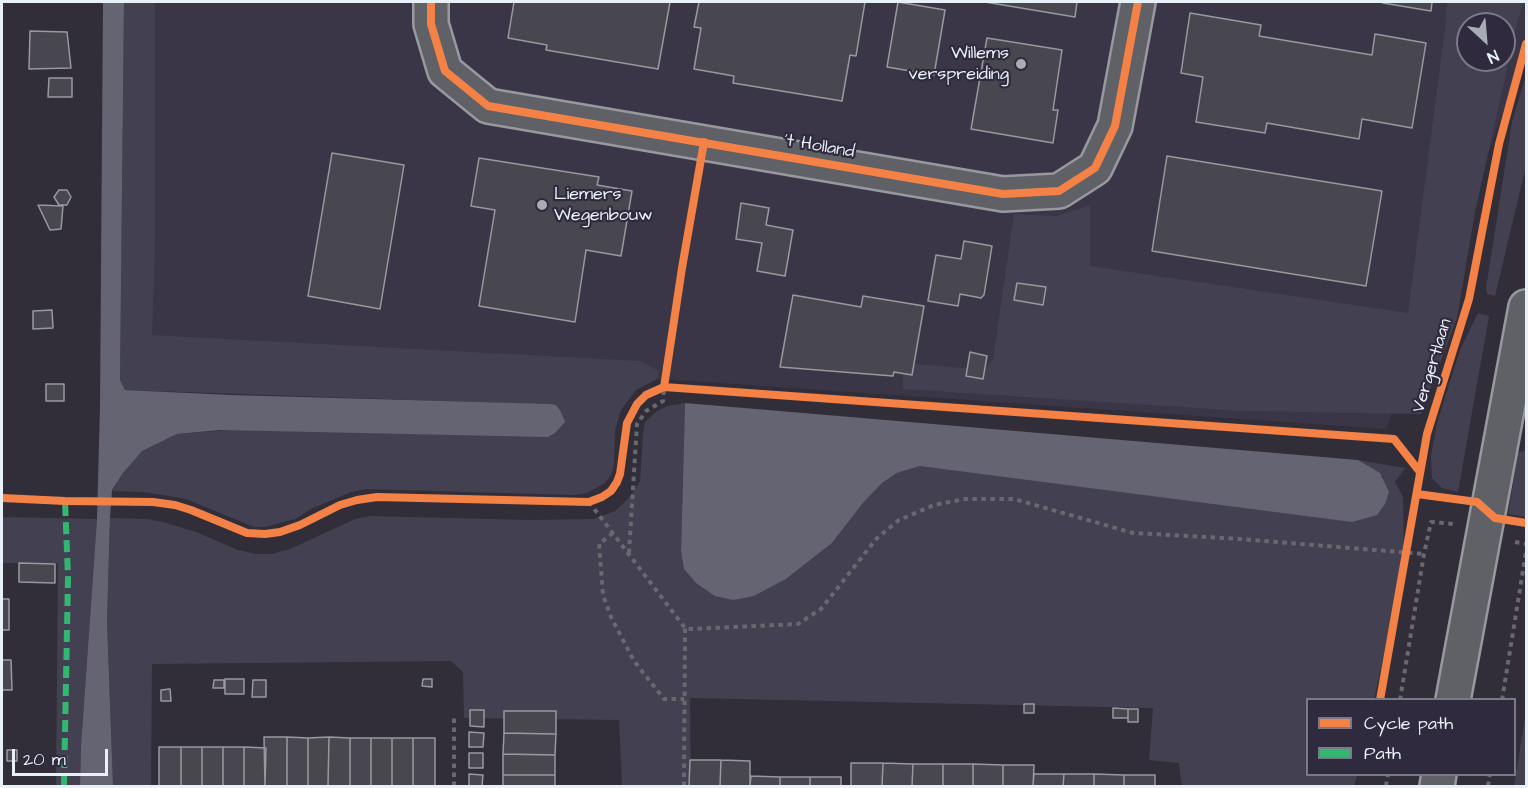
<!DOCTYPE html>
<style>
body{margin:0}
#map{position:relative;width:1528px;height:788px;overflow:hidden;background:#312e39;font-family:"Architects Daughter",sans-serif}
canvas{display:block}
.frame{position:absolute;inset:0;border:3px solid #e8f1f8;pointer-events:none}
.legend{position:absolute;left:1306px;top:698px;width:210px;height:78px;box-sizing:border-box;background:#2f2a3d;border:2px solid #797a88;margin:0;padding:8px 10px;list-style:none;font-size:18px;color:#e8f1f8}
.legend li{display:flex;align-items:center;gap:12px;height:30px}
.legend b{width:30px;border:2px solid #797a88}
.north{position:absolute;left:1456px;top:12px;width:60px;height:60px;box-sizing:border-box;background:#2f2a3d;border:2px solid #797a88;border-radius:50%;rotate:154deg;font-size:16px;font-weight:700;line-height:24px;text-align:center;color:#e8f1f8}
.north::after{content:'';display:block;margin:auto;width:21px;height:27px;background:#a8adb5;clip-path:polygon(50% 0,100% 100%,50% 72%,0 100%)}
.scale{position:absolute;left:12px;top:749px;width:96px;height:27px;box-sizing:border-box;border:3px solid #e8f1f8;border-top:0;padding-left:8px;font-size:18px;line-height:21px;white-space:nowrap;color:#e8f1f8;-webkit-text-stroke:4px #2f2a3d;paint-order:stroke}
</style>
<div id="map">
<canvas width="1528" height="788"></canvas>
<div class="frame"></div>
<ul class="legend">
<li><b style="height:8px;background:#f48246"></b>Cycle path</li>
<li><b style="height:8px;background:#33b770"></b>Path</li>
</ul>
<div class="north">N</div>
<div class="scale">20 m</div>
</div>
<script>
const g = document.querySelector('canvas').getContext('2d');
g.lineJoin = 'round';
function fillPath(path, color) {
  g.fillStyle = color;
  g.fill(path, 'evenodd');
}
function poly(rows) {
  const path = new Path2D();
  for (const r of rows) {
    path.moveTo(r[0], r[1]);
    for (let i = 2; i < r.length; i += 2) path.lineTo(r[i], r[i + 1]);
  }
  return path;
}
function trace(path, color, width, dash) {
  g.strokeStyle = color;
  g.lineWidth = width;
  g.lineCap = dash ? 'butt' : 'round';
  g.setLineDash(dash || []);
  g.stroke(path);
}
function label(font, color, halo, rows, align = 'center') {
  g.font = font + ' "Architects Daughter",sans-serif';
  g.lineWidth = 4.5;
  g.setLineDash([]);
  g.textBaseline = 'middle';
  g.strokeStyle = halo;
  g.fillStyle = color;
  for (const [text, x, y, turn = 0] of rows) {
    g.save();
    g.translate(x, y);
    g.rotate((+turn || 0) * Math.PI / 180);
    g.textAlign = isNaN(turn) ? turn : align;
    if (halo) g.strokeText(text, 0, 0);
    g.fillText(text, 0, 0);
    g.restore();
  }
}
fillPath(poly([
 [144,2,1526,2,1526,51,1386,429,143,343],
 [1468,24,1504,24,1504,60,1468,60]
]), '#3a3647');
fillPath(poly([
 [124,2,155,2,155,243,152,335,640,361,659,371,657,379,636,390,621,410,615,431,614,465,611,475,605,483,587,493,574,495,366,489,351,492,311,509,295,519,265,527,254,527,186,499,144,492,112,491,123,473,141,451,177,434,556,405,125,390,120,380],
 [1447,2,1524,2,1518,19,1475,212,1457,318,1421,414,1243,411,903,389,903,363,984,370,993,360,1014,214,1057,216,1090,205,1090,266,1408,313,1445,29],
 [1468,24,1504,24,1504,60,1468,60],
 [1526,75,1526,166,1495,296,1487,294,1486,288,1512,122],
 [1478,313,1489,316,1458,492,1442,488,1432,478,1431,456,1437,423,1460,350],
 [685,403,681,552,684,569,696,583,754,596,786,579,832,543,863,503,882,483,897,473,920,466,1384,478,1358,460,1405,468,1395,482,1403,497,1404,560,1399,589,1374,699,1308,700,1308,774,1357,775,1354,786,1183,786,1181,782,1179,763,1149,760,1153,708,690,698,691,786,622,786,619,720,464,718,463,672,451,661,152,664,151,786,113,786,107,621,110,518,148,519,163,522,196,532,238,550,256,554,272,554,290,549,355,519,370,516,530,520,594,519,615,511,630,497,640,481,643,434,645,422,657,411,667,406],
 [1526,450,1526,517,1508,514,1518,453],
 [2,517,97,519,81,746,80,786,56,786,58,563,2,563],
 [1526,712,1526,786,1514,786]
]), '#434151');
fillPath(poly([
 [103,2,124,2,120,380,125,390,231,395,549,404,556,405,561,412,565,422,555,433,548,437,220,430,177,434,142,451,123,473,112,490,110,518,107,621,113,786,80,786,81,746,97,519,100,405],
 [685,403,1358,460,1380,473,1389,492,1385,504,1377,515,1352,522,920,466,897,473,882,483,863,503,832,543,786,579,754,596,733,600,715,596,696,583,684,569,681,552]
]), '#646472');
const building = poly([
 [514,2,670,2,658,69,546,50,547,45,508,38,514,2],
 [699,2,865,2,856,56,850,55,842,101,733,83,734,76,694,69,701,28,694,27,699,2],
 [898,2,945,10,934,75,887,67,898,2],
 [985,2,1077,2,1075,17,985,2],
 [1383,2,1432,2,1431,11,1383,3,1383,2],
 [1190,13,1261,25,1259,36,1372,55,1375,34,1426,43,1412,128,1362,119,1359,139,1267,123,1265,133,1196,122,1203,77,1181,73,1190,13],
 [30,31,67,32,71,68,29,69,30,31],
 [987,38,1062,50,1053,110,1058,110,1053,143,971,129,987,38],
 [49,78,72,78,72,97,48,97,49,78],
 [332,153,404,165,380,309,308,296,332,153],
 [1167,156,1382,191,1366,286,1152,251,1167,156],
 [479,158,599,177,597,185,632,191,621,256,586,250,575,322,479,306,495,210,471,206,479,158],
 [59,190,67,190,71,197,67,205,59,205,54,197,59,190],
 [741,203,769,208,766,225,793,230,785,276,757,271,762,243,736,239,741,203],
 [38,205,63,206,61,229,50,230,38,205],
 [964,241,992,246,984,295,981,298,960,294,958,306,928,301,936,255,961,259,964,241],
 [1017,283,1046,287,1043,305,1014,300,1017,283],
 [793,295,861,307,863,296,924,306,912,375,894,372,893,376,780,367,793,295],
 [52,310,53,328,33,329,33,311,52,310],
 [970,352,987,356,983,379,966,376,970,352],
 [46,384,64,384,64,401,46,401,46,384],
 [19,563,55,564,55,583,19,582,19,563],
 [2,599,9,599,9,630,2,630,2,599],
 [2,660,11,660,12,690,2,690,2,660],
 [225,679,244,679,244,694,225,694,225,679],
 [423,679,432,679,432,687,422,686,423,679],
 [214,680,224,680,224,688,213,688,214,680],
 [253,680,266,680,266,697,252,697,253,680],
 [170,689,171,701,161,701,161,690,170,689],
 [1024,704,1034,704,1034,713,1024,713,1024,704],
 [1113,708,1128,709,1128,718,1113,718,1113,708],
 [1128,709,1138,709,1138,722,1128,722,1128,709],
 [470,710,484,710,484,727,470,726,470,710],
 [504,711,556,711,556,734,504,733,504,711],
 [469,732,484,733,483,747,469,747,469,732],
 [504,733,556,734,555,755,503,754,504,733],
 [264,737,287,737,287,786,265,786,264,737],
 [287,737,308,738,308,786,287,786,287,737],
 [329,737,350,738,350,786,328,786,329,737],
 [329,737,328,786,308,786,308,738,329,737],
 [350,738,371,738,371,786,350,786,350,738],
 [371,738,392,738,392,786,371,786,371,738],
 [392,738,413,738,413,786,392,786,392,738],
 [413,738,435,738,435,786,413,786,413,738],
 [159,747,181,747,181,786,159,786,159,747],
 [181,747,202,747,202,786,181,786,181,747],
 [202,747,223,747,223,786,202,786,202,747],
 [223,747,244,747,244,786,223,786,223,747],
 [244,747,266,748,265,786,244,786,244,747],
 [7,750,17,750,17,761,7,761,7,750],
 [469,753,483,753,483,768,469,768,469,753],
 [503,754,555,755,555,775,503,775,503,754],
 [690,760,721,760,720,786,689,786,690,760],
 [721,760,750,761,750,786,720,786,721,760],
 [851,763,883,763,882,786,851,786,851,763],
 [883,763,913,764,912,786,882,786,883,763],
 [913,764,943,764,943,786,912,786,913,764],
 [943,764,973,764,973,786,943,786,943,764],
 [973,764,1003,765,1003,786,973,786,973,764],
 [1003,765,1034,765,1033,786,1003,786,1003,765],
 [469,774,483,775,482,786,469,786,469,774],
 [1034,774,1064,774,1063,786,1033,786,1034,774],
 [1064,774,1094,774,1094,786,1063,786,1064,774],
 [1094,774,1124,775,1124,786,1094,786,1094,774],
 [503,775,555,775,555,786,503,786,503,775],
 [1124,775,1155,775,1155,786,1124,786,1124,775],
 [751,776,780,777,780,786,750,786,751,776],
 [780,777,810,777,810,786,780,786,780,777],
 [810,777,841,777,841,786,810,786,810,777]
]);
fillPath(building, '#48464e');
trace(building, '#98999f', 1.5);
const minor = poly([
 [431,2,431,24,445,71,488,106,1003,194,1059,191,1095,168,1115,126,1138,2],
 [1453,700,1526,307],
 [1437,786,1439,774]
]);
trace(minor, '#98999f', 38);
trace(poly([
 [589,502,685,628,691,629,798,624,821,609,877,538,899,520,934,505,965,499,1014,499,1133,533,1240,539,1424,554],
 [613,533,599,544,603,595,611,617,634,661,664,699,684,699],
 [1515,542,1526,544],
 [629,553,637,424,646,411,663,401,664,387],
 [1400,700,1424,554,1431,522,1454,524],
 [1502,700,1526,552],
 [454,786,454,715],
 [684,786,685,628],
 [1386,786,1388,774],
 [1488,786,1490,774]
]), '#68686f', 4, [4.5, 4.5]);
trace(minor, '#606067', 33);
trace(poly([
 [64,786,68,577,65,501]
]), '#33b770', 6, [12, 6]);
trace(poly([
 [431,2,431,24,445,71,488,106,1003,194,1059,191,1095,168,1115,126,1138,2],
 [664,387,682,268,704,142],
 [1417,494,1477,502,1495,518,1526,523],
 [2,498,65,501,153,502,175,505,191,510,247,533,265,534,280,532,300,525,340,505,357,500,377,497,589,502,602,497,611,491,617,482,620,474,627,423,637,404,646,395,664,387,1394,439,1420,472],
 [1380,700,1427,434,1469,299,1499,144,1526,44]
]), '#f48246', 8);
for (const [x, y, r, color] of [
 [1021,64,6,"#a8adb5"],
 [542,205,6,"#a8adb5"]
]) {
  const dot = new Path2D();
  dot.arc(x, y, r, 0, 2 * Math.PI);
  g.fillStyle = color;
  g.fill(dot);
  trace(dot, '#2f2a3d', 2);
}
label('18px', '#e8f1f8', '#2f2a3d', [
 ["Willems",1009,54],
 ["verspreiding",1009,75],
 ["Liemers",554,195,"left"],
 ["Wegenbouw",554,216,"left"]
], 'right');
label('18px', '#e8f1f8', '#2f2a3d', [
 ["'t Holland",819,147,10],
 ["Vergertlaan",1433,366,-73]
]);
</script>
